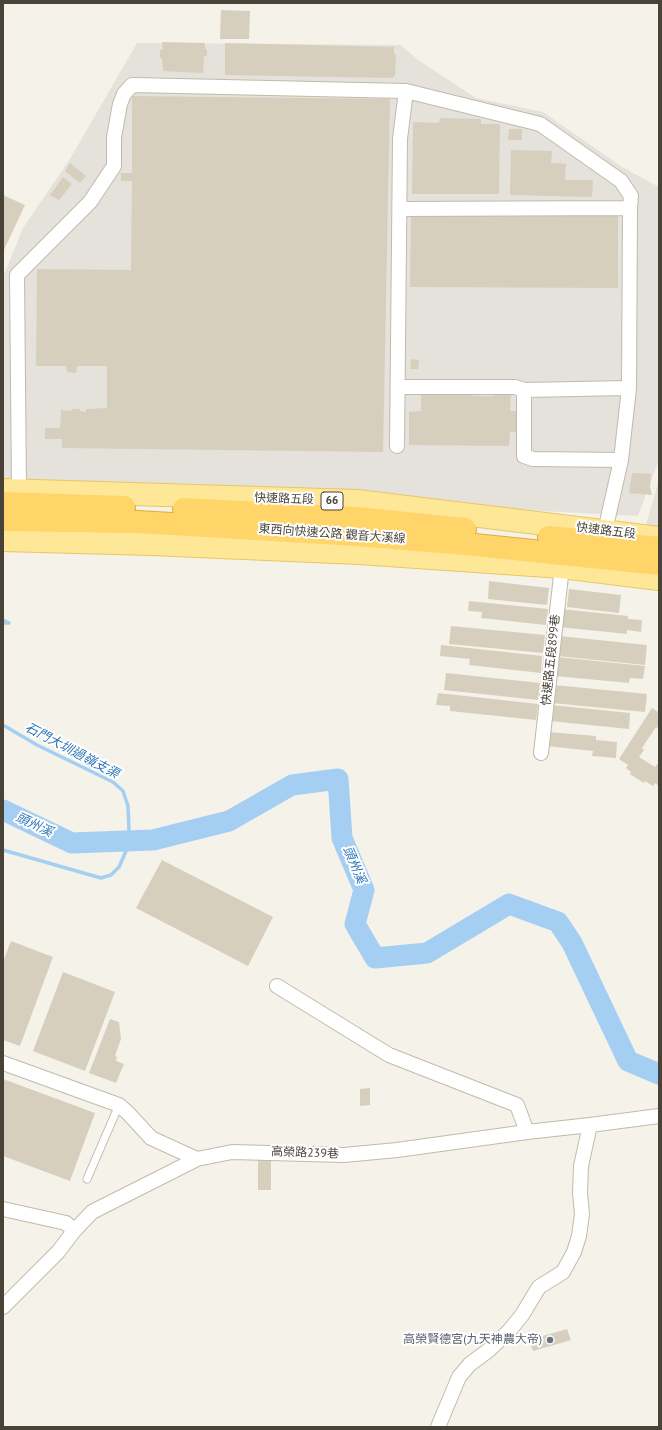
<!DOCTYPE html>
<meta charset="utf-8">
<style>
body{margin:0}
#map{position:relative;width:662px;height:1430px;overflow:hidden;background:#f5f2e9;font-family:"PT Sans",sans-serif}
canvas{display:block}
.frame{position:absolute;inset:0;border:4px solid #494337;pointer-events:none}
</style>
<div id="map">
<canvas width="662" height="1430"></canvas>
<div class="frame"></div>
</div>
<script>
const g = document.querySelector('canvas').getContext('2d');
g.lineJoin = 'round';
function fillPath(path, color) {
  g.fillStyle = color;
  g.fill(path, 'evenodd');
}
function poly(rows) {
  const path = new Path2D();
  for (const r of rows) {
    path.moveTo(r[0], r[1]);
    for (let i = 2; i < r.length; i += 2) path.lineTo(r[i], r[i + 1]);
  }
  return path;
}
function trace(path, color, width, dash) {
  g.strokeStyle = color;
  g.lineWidth = width;
  g.lineCap = dash ? 'butt' : 'round';
  g.setLineDash(dash || []);
  g.stroke(path);
}
function label(font, color, halo, rows, align = 'center') {
  g.font = font + ' "PT Sans","Noto Sans TC",sans-serif';
  g.lineWidth = 4;
  g.setLineDash([]);
  g.textBaseline = 'middle';
  g.strokeStyle = halo;
  g.fillStyle = color;
  for (const [text, x, y, turn = 0] of rows) {
    g.save();
    g.translate(x, y);
    g.rotate((+turn || 0) * Math.PI / 180);
    g.textAlign = isNaN(turn) ? turn : align;
    if (halo) g.strokeText(text, 0, 0);
    g.fillText(text, 0, 0);
    g.restore();
  }
}
fillPath(poly([
 [137,43,400,45,421,62,476,98,543,112,622,167,659,187,659,459,638,516,3,483,3,277,23,228,70,159],
 [659,480,659,529,645,528]
]), '#e5e1db');
trace(poly([
 [3,620,9,623,3,623],
 [3,725,37,745,113,782,123,791,128,806,129,830,126,851,119,867,111,875,101,878,3,850]
]), '#a5cff2', 3.5);
trace(poly([
 [3,810,72,843,153,840,229,821,292,785,338,779,342,838,364,890,355,924,375,958,427,953,509,904,558,922,572,943,628,1061,659,1074]
]), '#a5cff2', 21);
fillPath(poly([
 [221,10,250,11,249,39,220,39],
 [162,42,205,43,205,49,207,49,207,56,204,56,203,73,163,71,162,58,160,58,160,50,163,49],
 [225,43,394,47,394,54,396,55,395,76,393,76,393,78,225,75],
 [132,96,390,99,383,452,62,448,62,439,45,439,45,428,60,428,61,410,72,411,72,409,80,409,80,411,86,412,86,409,107,408,107,366,77,366,76,373,67,372,66,366,36,366,37,269,131,270,132,181,121,181,121,173,132,173],
 [440,118,481,119,481,124,500,124,499,194,412,194,413,122,439,123],
 [509,129,522,129,522,140,508,140],
 [511,150,552,151,551,163,566,164,565,180,593,180,592,197,510,195],
 [70,163,86,176,80,183,65,171],
 [63,177,72,184,59,200,50,195],
 [3,195,25,205,3,252],
 [411,205,618,205,618,288,410,287],
 [411,359,419,360,418,369,410,369],
 [434,392,473,393,473,396,494,396,494,392,511,392,510,411,525,411,524,431,510,432,509,446,409,445,409,412,421,411,421,395,434,394],
 [632,473,651,474,650,486,652,495,629,493],
 [489,581,549,588,547,605,488,599],
 [569,589,621,595,619,613,567,607],
 [469,601,548,609,546,625,481,618,482,612,468,611],
 [561,609,628,616,628,619,642,620,641,632,627,630,627,634,559,627],
 [451,626,545,635,543,653,449,644],
 [559,636,647,645,645,665,557,656],
 [441,645,542,656,541,673,469,665,470,659,440,656],
 [557,657,645,666,643,679,630,678,629,683,555,676],
 [446,673,540,683,538,700,444,690],
 [554,685,647,694,645,712,552,703],
 [438,693,538,704,536,720,450,711,450,706,436,705],
 [551,705,630,713,629,729,549,721],
 [652,708,658,712,659,711,659,729,656,727,642,748,644,750,639,757,655,767,659,762,659,786,655,783,653,786,645,781,644,783,630,774,631,772,626,768,628,765,619,759],
 [548,732,596,736,596,740,617,742,616,758,592,756,593,751,547,746],
 [162,860,273,917,248,966,136,908],
 [11,941,53,957,20,1046,3,1040,3,962],
 [63,972,115,992,85,1071,33,1051],
 [110,1019,119,1022,121,1039,115,1056,117,1057,116,1061,124,1064,116,1083,89,1073],
 [3,1079,95,1113,70,1181,3,1156],
 [370,1088,370,1105,360,1106,360,1089],
 [258,1148,271,1148,271,1190,258,1190],
 [567,1329,571,1340,533,1351,529,1340]
]), '#d7cfbe');
const lane = poly([
 [87,1179,119,1105]
]);
const street = poly([
 [400,209,630,208],
 [398,387,515,387,524,390,629,388],
 [524,390,524,456,533,459,621,460],
 [397,446,400,139,406,91],
 [19,490,17,275,90,202,114,166,114,137,120,104,124,94,132,85,406,91,540,124,621,181,631,196,630,208,629,388,621,460,605,531],
 [541,753,562,567],
 [277,986,389,1055,517,1105,527,1132],
 [3,1063,119,1105,128,1113,151,1138,197,1159],
 [3,1209,66,1223,74,1231],
 [3,1307,58,1252,74,1231,92,1212,197,1159,232,1152,344,1155,397,1150,527,1132,590,1125,659,1116],
 [438,1427,459,1377,470,1364,489,1350,509,1331,522,1315,539,1287,563,1272,574,1252,579,1236,582,1214,580,1193,581,1166,590,1125]
]);
const primary = poly([
 [3,490,357,501,659,538],
 [3,540,151,544,359,553,562,567,659,579]
]);
const highway = poly([
 [3,503,124,507],
 [184,509,357,518,465,529],
 [3,520,138,522,356,535,465,544,659,564],
 [549,537,659,548]
]);
trace(lane, '#c1bbac', 9);
trace(street, '#c1bbac', 16);
trace(primary, '#e7c765', 24);
trace(highway, '#e2ac37', 24);
trace(lane, '#fff', 7);
trace(street, '#fff', 14);
trace(primary, '#ffe798', 22);
trace(highway, '#ffd56a', 22);
for (const [x, y, r, color] of [
 [550,1340,4,"#6b7280"]
]) {
  const dot = new Path2D();
  dot.arc(x, y, r, 0, 2 * Math.PI);
  g.fillStyle = color;
  g.fill(dot);
  trace(dot, '#fff', 1.5);
}
for (const [x, y, w] of [
 [332,501,22]
]) {
  const box = new Path2D();
  box.roundRect(x - w / 2, y - 9, w, 18, 3);
  g.fillStyle = '#fff';
  g.fill(box);
  trace(box, '#494337', 1);
}
label('bold 11px', '#494337', null, [
 ["66",332,501]
]);
label('12px', '#494337', '#fff', [
 ["快速路五段",284,499,2],
 ["快速路五段",606,531,7],
 ["東西向快速公路 觀音大溪線",332,534,4],
 ["快速路五段899巷",551,660,-84],
 ["高榮路239巷",305,1153,2]
]);
label('12px', '#5b616d', '#fff', [
 ["高榮賢德宮(九天神農大帝)",542,1340]
], 'right');
label('italic 13px', '#2d76b9', '#fff', [
 ["石門大圳過嶺支渠",72,751,28],
 ["頭州溪",34,825,25],
 ["頭州溪",354,865,67]
]);
</script>
